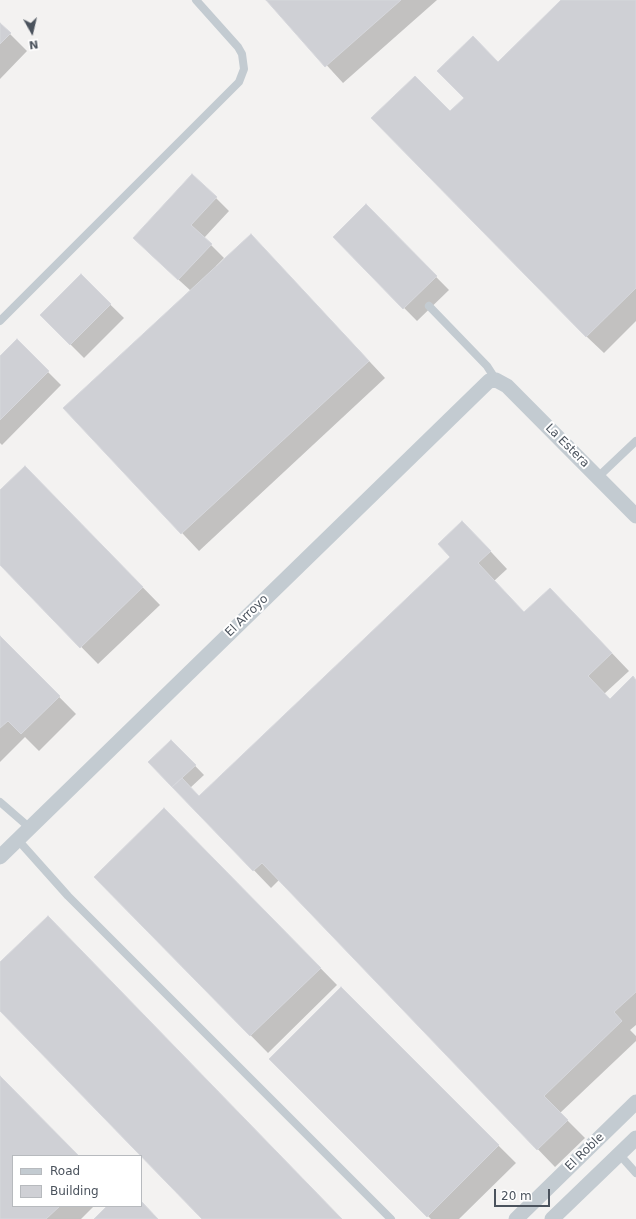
<!DOCTYPE html>
<style>
body{margin:0}
#map{position:relative;width:636px;height:1219px;overflow:hidden;background:#f3f2f1;font-family:"DejaVu Sans",sans-serif}
canvas{display:block}
.legend{position:absolute;left:12px;top:1155px;width:130px;height:52px;box-sizing:border-box;background:#fff;border:1px solid #b7babe;margin:0;padding:5px 7px;list-style:none;font-size:12px;color:#4b535d}
.legend li{display:flex;align-items:center;gap:8px;height:20px}
.legend b{width:20px;border:1px solid #b7babe}
.north{position:absolute;left:12px;top:12px;width:40px;height:40px;-webkit-text-stroke:3px #fff;paint-order:stroke;rotate:172deg;font-size:11px;font-weight:700;line-height:16px;text-align:center;color:#4b535d}
.north::after{content:'';display:block;margin:auto;width:14px;height:18px;background:#4b535d;clip-path:polygon(50% 0,100% 100%,50% 72%,0 100%)}
.scale{position:absolute;left:494px;top:1189px;width:56px;height:18px;box-sizing:border-box;border:2px solid #4b535d;border-top:0;padding-left:5px;font-size:12px;line-height:14px;white-space:nowrap;color:#4b535d;-webkit-text-stroke:3px #fff;paint-order:stroke}
</style>
<div id="map">
<canvas width="636" height="1219"></canvas>
<ul class="legend">
<li><b style="height:5px;background:#c3cbd1"></b>Road</li>
<li><b style="height:11px;background:#cfd0d5"></b>Building</li>
</ul>
<div class="north">N</div>
<div class="scale">20 m</div>
</div>
<script>
const g = document.querySelector('canvas').getContext('2d');
g.lineJoin = 'round';
function fillPath(path, color) {
  g.fillStyle = color;
  g.fill(path, 'evenodd');
}
function poly(rows) {
  const path = new Path2D();
  for (const r of rows) {
    path.moveTo(r[0], r[1]);
    for (let i = 2; i < r.length; i += 2) path.lineTo(r[i], r[i + 1]);
  }
  return path;
}
function trace(path, color, width, dash) {
  g.strokeStyle = color;
  g.lineWidth = width;
  g.lineCap = dash ? 'butt' : 'round';
  g.setLineDash(dash || []);
  g.stroke(path);
}
function label(font, color, halo, rows, align = 'center') {
  g.font = font + ' "DejaVu Sans",sans-serif';
  g.lineWidth = 4;
  g.setLineDash([]);
  g.textBaseline = 'middle';
  g.strokeStyle = halo;
  g.fillStyle = color;
  for (const [text, x, y, turn = 0] of rows) {
    g.save();
    g.translate(x, y);
    g.rotate((+turn || 0) * Math.PI / 180);
    g.textAlign = isNaN(turn) ? turn : align;
    if (halo) g.strokeText(text, 0, 0);
    g.fillText(text, 0, 0);
    g.restore();
  }
}
fillPath(poly([
 [267,0,437,0,343,83],
 [562,0,636,0,636,321,604,353,586,336,450,113],
 [0,24,27,51,0,79],
 [216,198,229,211,204,238,224,258,216,266,217,267,268,253,385,378,199,551,65,408,191,291,147,251],
 [366,206,449,290,417,321,334,237],
 [81,276,124,318,84,358,41,315],
 [17,341,61,385,2,445,0,443,0,357],
 [42,484,160,605,98,664,0,564,0,491],
 [479,539,507,569,494,581,524,613,567,606,629,671,604,694,610,700,636,681,636,1025,630,1030,636,1036,636,1041,560,1113,585,1138,555,1167,279,880,271,888,150,762,171,741,204,775,190,788,199,797],
 [0,637,76,714,39,751,25,737,0,762],
 [181,826,337,985,268,1053,95,877],
 [341,989,516,1163,459,1219,431,1219,270,1059],
 [0,1077,78,1156,13,1156,13,1206,94,1206,81,1219,0,1219]
]), '#0003');
const building = poly([
 [266,0,401,0,325,67,266,0],
 [561,0,636,0,636,288,586,337,371,118,415,76,450,111,464,98,437,71,473,36,498,62,561,0],
 [0,23,11,33,0,44,0,23],
 [192,174,217,197,191,225,212,244,178,280,133,238,192,174],
 [366,204,437,276,403,309,333,237,366,204],
 [251,234,369,361,181,534,63,408,251,234],
 [81,274,111,304,70,345,40,315,81,274],
 [17,339,49,371,0,420,0,356,17,339],
 [25,466,143,587,80,648,0,565,0,490,25,466],
 [462,521,491,551,478,563,524,612,550,588,612,653,588,676,610,699,633,676,636,680,636,992,614,1012,622,1021,544,1096,568,1120,537,1150,262,863,253,871,172,787,182,778,199,796,450,557,438,544,462,521],
 [0,636,60,696,21,734,8,721,0,728,0,636],
 [171,740,196,765,172,787,148,762,171,740],
 [164,808,321,968,250,1036,94,877,164,808],
 [48,916,342,1219,202,1219,0,1011,0,962,48,916],
 [341,987,499,1145,427,1217,269,1059,341,987],
 [0,1076,79,1156,13,1156,13,1206,60,1206,46,1219,0,1219,0,1076],
 [141,1201,158,1219,94,1219,107,1206,141,1206,141,1201]
]);
fillPath(building, '#cfd0d5');
trace(building, '#d6d7dc', 1);
trace(poly([
 [429,306,487,366,496,380],
 [0,321,239,82,244,69,242,54,238,47,196,0],
 [598,477,636,441],
 [0,802,30,828],
 [18,840,68,896,391,1219],
 [619,1154,636,1173]
]), '#c3cbd1', 8);
trace(poly([
 [0,857,489,381,496,380,507,386,636,516],
 [516,1219,636,1102],
 [552,1219,636,1138]
]), '#c3cbd1', 15);
label('12px', '#4b535d', '#fff', [
 ["La Estera",567,446,45],
 ["El Arroyo",247,616,-44],
 ["El Roble",585,1152,-44]
]);
</script>
